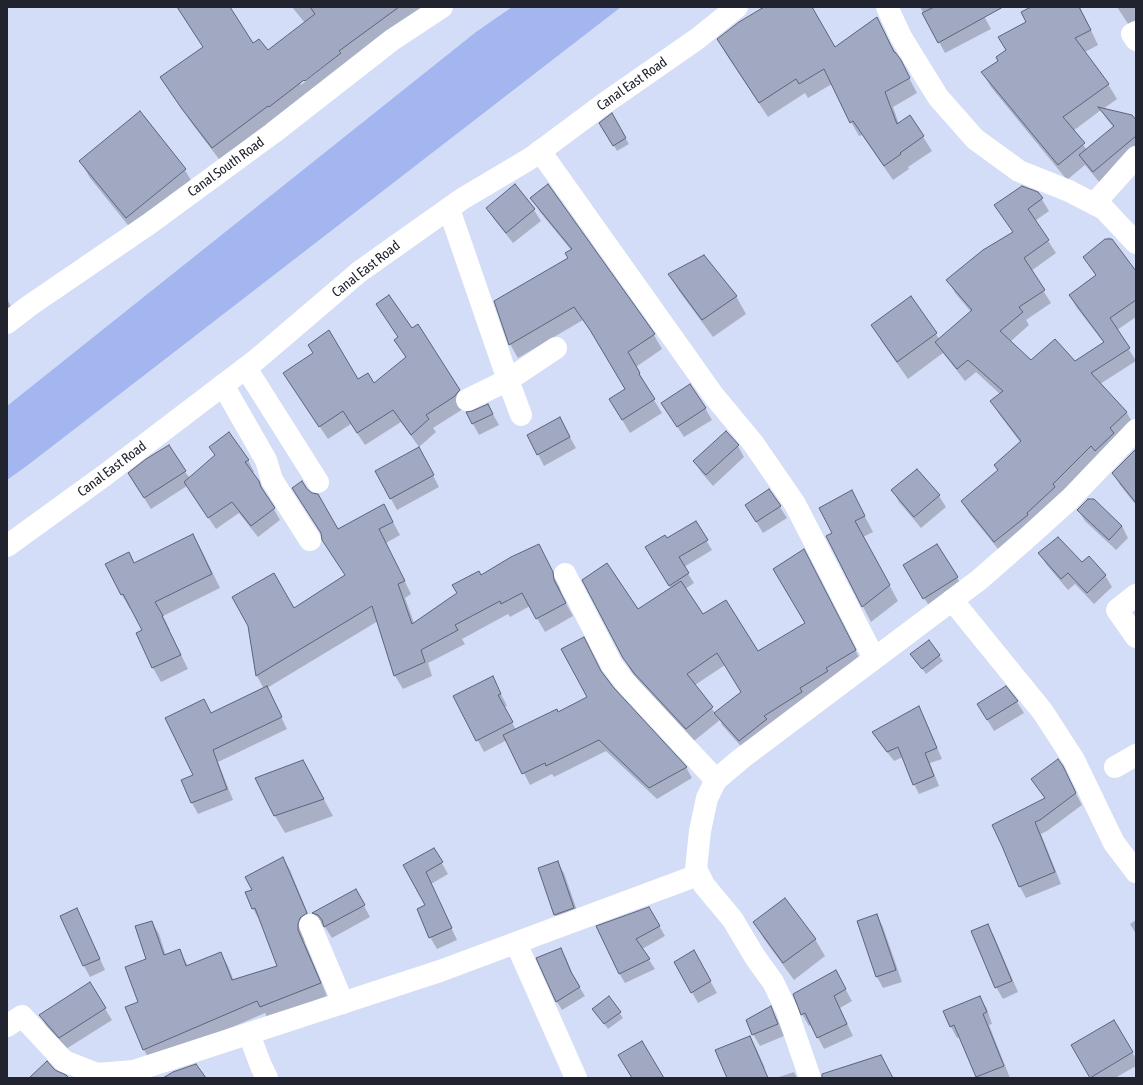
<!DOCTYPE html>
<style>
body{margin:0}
#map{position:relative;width:1143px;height:1085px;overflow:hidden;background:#d4ddf7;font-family:"Asap Condensed",sans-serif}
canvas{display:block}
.frame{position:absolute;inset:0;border:8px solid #21242e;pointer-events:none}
</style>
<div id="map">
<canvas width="1143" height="1085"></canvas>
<div class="frame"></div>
</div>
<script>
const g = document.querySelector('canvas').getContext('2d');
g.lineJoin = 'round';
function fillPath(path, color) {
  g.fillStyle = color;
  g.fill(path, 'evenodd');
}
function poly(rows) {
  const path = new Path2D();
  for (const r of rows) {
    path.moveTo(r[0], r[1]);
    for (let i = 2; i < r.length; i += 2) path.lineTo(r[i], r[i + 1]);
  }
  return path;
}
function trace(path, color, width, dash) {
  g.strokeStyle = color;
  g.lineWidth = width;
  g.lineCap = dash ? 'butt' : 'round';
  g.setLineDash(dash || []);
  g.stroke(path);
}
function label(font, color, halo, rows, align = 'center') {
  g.font = font + ' "Asap Condensed",sans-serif';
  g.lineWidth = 3.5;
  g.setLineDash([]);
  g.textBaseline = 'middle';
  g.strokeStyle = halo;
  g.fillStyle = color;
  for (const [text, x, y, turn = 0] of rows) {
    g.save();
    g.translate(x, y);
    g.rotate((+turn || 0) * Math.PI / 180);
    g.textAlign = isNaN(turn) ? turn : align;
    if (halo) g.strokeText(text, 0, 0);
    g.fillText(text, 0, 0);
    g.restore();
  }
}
fillPath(poly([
 [512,7,621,7,28,465,7,480,7,406,476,32]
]), '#a3b6ef');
fillPath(poly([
 [177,7,228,7,253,45,268,52,305,23,292,7,430,7,222,163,193,125,171,93,161,77,204,48],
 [341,51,341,53,301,85,300,83],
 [766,7,811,7,835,49,877,18,917,93,893,107,899,124,910,116,932,151,908,167,909,169,893,180,862,135,859,136,851,122,832,84,808,98,805,93,768,117,726,54,718,40],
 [920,7,979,7,991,29,945,53],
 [1033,7,1080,7,1098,45,1085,52,1108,84,1117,99,1103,109,1136,121,1136,148,1100,183,1085,165,1067,180,991,87,982,72,999,62,1027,22],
 [1101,110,1106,118,1114,128,1087,150,1073,131],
 [1117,7,1136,7,1136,36],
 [140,113,185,170,195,187,136,235,90,178,80,161],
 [612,115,629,144,617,151,600,123],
 [548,185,654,335,662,349,636,367,647,387,646,387,662,413,630,433,618,413,626,390,599,344,583,320,518,358,510,344,495,301,569,258,571,250,540,212,532,198],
 [515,186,534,210,541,221,513,243,494,219,487,208],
 [1038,193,1049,211,1035,221,1056,253,1031,271,1051,303,1026,320,1029,325,1010,342,1031,361,1075,362,1104,343,1077,308,1070,296,1096,276,1084,257,1109,237,1136,273,1136,317,1117,330,1136,361,1100,384,1127,413,1134,425,1002,554,969,513,962,501,998,472,995,466,1020,442,999,414,991,401,1000,394,976,372,965,381,943,353,908,379,882,342,872,325,910,297,940,340,971,312,955,293,948,280,1014,233,996,206],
 [704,256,736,296,746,314,713,337,679,291,669,274],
 [7,299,13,310,7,315],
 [412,329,459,391,466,404,463,409,433,428,436,432,419,447,401,422,365,445,351,424,328,439,292,386,358,380,374,385,406,358,396,340],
 [488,405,499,425,479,435,467,413],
 [705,408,712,420,684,437,669,414],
 [566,430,576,448,544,466,538,454],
 [738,446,744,457,713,486,701,472,694,461],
 [248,460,254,472,252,473,259,482,280,520,258,537,239,513,216,529,187,486,151,509,129,474,185,472,190,478],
 [425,460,439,487,397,510,376,471],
 [1136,463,1136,505,1120,485,1114,473],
 [917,470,939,496,946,507,921,528,899,502,893,491],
 [307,489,338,530,384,505,400,535,386,543,411,594,405,598,414,623,458,593,481,576,539,545,560,586,561,594,573,616,545,632,530,606,510,617,508,614,462,639,465,644,428,663,432,676,403,689,395,676,378,621,267,688,287,729,218,762,233,800,198,814,192,803,183,781,194,776,212,714,264,689,257,676,249,626,293,609,346,575,301,501],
 [769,490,787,518,763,533,746,505],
 [852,492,873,532,863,537,898,601,871,622,827,537,833,533],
 [1078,510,1122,526,1128,538,1116,550,1085,521],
 [695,522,712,550,684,567,694,583,685,589,702,615,758,653,806,623,811,563,862,663,747,753,722,725,720,720,694,741,642,686,631,671,624,658,637,610,671,588,652,557,667,539],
 [725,665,742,692,715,713,695,685],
 [193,535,201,549,220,588,163,616,170,630,169,630,188,669,161,682,153,668,137,634,144,631,131,608,130,609,122,595,106,565,129,553,134,564],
 [937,545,964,589,931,609,911,577],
 [1039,553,1105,575,1112,587,1094,604,1075,584,1068,590,1046,564],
 [928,641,943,661,926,674,915,659],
 [603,675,613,689,686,767,692,778,657,799,606,751,554,777,552,774,530,785,507,740,484,752,454,696,493,678,507,706,504,707,516,730,558,713,588,697],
 [1005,687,1017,702,1024,713,994,731,985,716],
 [918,708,924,717,942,759,930,763,939,786,919,794,914,784,903,757,894,761,879,742,873,732],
 [303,761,333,816,285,833,275,816,257,778],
 [1062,767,1082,805,1047,831,1041,834,1061,884,1026,898,1020,887,1003,845,1045,799,1033,779],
 [434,849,448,874,431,884,457,940,437,949,430,937,418,910,426,906,405,866],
 [283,858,290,870,313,926,304,937,305,943,327,996,268,1019,265,1013,151,1062,144,1050,126,1008,139,1002,147,959,152,922,159,934,166,956,180,950,188,966,221,953,228,966,234,981,278,967,261,921,260,921,253,909,246,893,253,890],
 [557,862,564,873,580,919,562,926,555,915,539,869],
 [362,902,370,917,332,938,325,927,319,924,313,913],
 [649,908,665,936,642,949,655,969,625,983,619,973],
 [76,910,83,921,105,970,90,977,84,966,62,916],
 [877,915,883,927,902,982,883,988,877,977,858,922],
 [1136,920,1136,934,1130,924],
 [754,922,815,939,825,956,794,980,764,939],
 [987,925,994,936,1018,992,1003,999,996,987],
 [561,949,566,958,575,980,585,996,562,1010,557,1002,538,959],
 [694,952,717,993,698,1003,675,962],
 [842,983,852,1001,840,1008,853,1036,824,1049,811,1024,809,1026,802,1014],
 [90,984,112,1020,66,1049,47,1027,40,1015],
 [980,997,987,1009,992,1024,989,1025,1010,1078,977,1078,960,1037,957,1038,951,1027,945,1011],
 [609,998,623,1018,608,1029,597,1014],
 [770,1008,777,1019,784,1036,760,1046,753,1034],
 [1114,1021,1136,1059,1136,1066,1115,1078,1091,1078,1072,1045],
 [750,1037,756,1048,765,1068,740,1078,729,1078],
 [794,1072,797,1078,776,1078]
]), '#0003');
const building = poly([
 [177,7,230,7,253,43,259,39,268,50,315,14,310,7,399,7,339,51,341,53,305,81,304,80,269,107,268,106,212,148,182,109,160,77,203,47,177,7],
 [764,7,812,7,835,47,877,17,894,52,895,52,901,60,910,78,885,92,897,124,910,115,924,136,900,153,901,154,884,166,853,121,850,123,824,69,799,84,796,79,759,103,717,39,739,22,764,7],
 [934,7,1003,7,938,43,922,13,934,7],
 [1031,7,1079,7,1091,30,1075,38,1109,84,1063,117,1085,143,1058,165,981,72,998,61,996,57,1006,50,998,37,1026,22,1021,12,1031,7],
 [1098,107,1132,115,1136,120,1136,136,1093,172,1079,155,1114,126,1098,107],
 [140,111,186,169,126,218,79,161,140,111],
 [612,113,626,138,613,146,599,123,612,113],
 [515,184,535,209,506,233,486,208,515,184],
 [548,184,655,334,628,352,640,373,639,374,655,399,622,420,609,399,625,389,590,330,574,307,509,345,494,301,568,258,565,253,572,249,530,198,548,184],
 [1022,186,1038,192,1043,198,1028,209,1049,240,1024,258,1045,290,1019,307,1023,312,1000,331,1031,360,1055,339,1075,361,1104,342,1069,295,1096,275,1083,257,1105,239,1112,239,1136,271,1136,300,1110,318,1130,348,1091,373,1127,412,1110,428,1114,433,1095,451,1091,446,1053,484,1055,487,1027,513,1028,515,994,542,961,501,998,470,994,465,1021,441,990,401,1003,391,968,360,957,369,935,342,972,310,946,280,983,250,1013,232,994,205,1022,186],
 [704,255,737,296,702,320,668,274,704,255],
 [389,295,412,328,418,324,460,390,457,393,455,396,426,415,429,419,411,435,393,410,357,433,343,411,319,427,283,373,313,353,308,345,329,330,358,379,368,373,374,383,406,357,394,340,398,337,376,304,389,295],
 [911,296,937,333,897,362,871,325,911,296],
 [690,384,706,408,677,427,661,403,690,384],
 [488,404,493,414,472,424,466,412,472,411,488,404],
 [560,417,570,437,537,455,527,435,560,417],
 [726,431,739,445,706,475,693,461,726,431],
 [229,432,249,460,245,462,259,481,261,487,275,508,251,526,232,502,208,518,184,482,215,455,209,447,229,432],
 [169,445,186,471,144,498,128,473,146,459,169,445],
 [419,447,434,475,390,499,375,471,419,447],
 [1136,449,1136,503,1112,473,1136,449],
 [917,469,940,495,914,517,891,490,917,469],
 [302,481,307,489,312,493,318,494,338,529,384,504,393,522,379,529,405,581,398,584,412,624,457,593,452,585,479,571,481,575,511,557,539,544,553,572,554,580,566,603,536,619,522,593,501,604,500,601,455,625,458,630,421,650,425,662,394,676,372,606,256,676,248,626,232,597,274,573,294,608,345,575,322,540,321,533,292,488,302,481],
 [769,489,781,506,756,522,745,505,769,489],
 [852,490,865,516,855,521,890,585,862,607,826,536,832,533,819,508,852,490],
 [1088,499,1094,499,1122,526,1109,540,1077,510,1088,499],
 [696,521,708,540,679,557,689,573,669,586,645,547,665,535,667,538,696,521],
 [193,534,212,574,155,602,163,616,162,616,181,655,152,668,136,633,142,630,123,594,121,595,105,564,129,552,134,563,193,534],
 [1058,537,1082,562,1089,556,1106,575,1087,593,1068,573,1061,579,1038,553,1058,537],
 [937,544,958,577,923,599,903,565,937,544],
 [804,549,856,650,826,668,828,671,800,688,802,692,764,716,767,719,739,741,714,713,741,692,717,653,687,674,713,707,686,729,634,673,623,658,582,580,607,563,638,609,681,581,703,614,726,600,758,651,805,623,773,569,804,549],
 [584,637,601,671,614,688,687,767,649,788,599,740,546,766,545,763,522,774,503,735,557,709,558,712,587,697,561,649,584,637],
 [929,640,940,655,922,669,910,654,929,640],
 [493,676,501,694,498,695,513,722,476,741,453,696,493,676],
 [267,686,282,717,213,750,227,789,191,803,181,780,193,775,165,718,204,699,211,713,267,686],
 [1006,686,1018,701,987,720,977,704,1006,686],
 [919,706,937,748,925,753,934,776,913,785,898,747,887,752,872,732,919,706],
 [1058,759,1063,766,1076,793,1040,820,1035,822,1055,872,1019,887,1002,846,992,825,1045,798,1031,779,1058,759],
 [303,760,324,799,274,816,255,778,303,760],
 [434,848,443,862,426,872,452,928,429,938,417,909,425,905,403,865,434,848],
 [283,857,307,913,300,918,298,924,298,930,321,983,260,1007,257,1001,143,1050,125,1007,138,1002,125,967,146,959,135,926,152,921,164,955,180,949,186,966,221,952,232,980,277,966,255,908,252,909,245,892,252,890,245,877,283,857],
 [558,861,574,908,554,915,538,868,558,861],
 [356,889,365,905,324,927,322,920,318,915,312,913,356,889],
 [785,898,816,939,783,963,753,922,785,898],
 [649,907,660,926,636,939,650,959,619,974,596,926,649,907],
 [77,908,100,959,83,966,60,916,77,908],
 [877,914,896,970,876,977,857,921,877,914],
 [988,924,1012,981,995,988,971,931,988,924],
 [561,948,571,972,580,987,556,1002,536,958,561,948],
 [694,950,711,981,691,993,674,962,694,950],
 [836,970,846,989,834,996,847,1024,817,1038,805,1013,801,1015,793,994,836,970],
 [90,982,106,1008,59,1038,39,1015,90,982],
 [609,996,621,1012,604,1024,592,1009,609,996],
 [980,996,987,1012,983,1014,1004,1066,976,1077,954,1025,950,1027,943,1011,980,996],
 [771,1006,778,1024,752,1035,746,1020,771,1006],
 [1114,1020,1133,1052,1090,1078,1071,1045,1114,1020],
 [750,1036,768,1078,727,1078,715,1050,750,1036],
 [642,1041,664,1078,632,1078,618,1055,642,1041],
 [881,1055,893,1078,822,1078,822,1074,881,1055],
 [47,1061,55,1070,66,1075,69,1078,29,1078,47,1061],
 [196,1064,206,1078,163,1078,173,1072,196,1064]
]);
fillPath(building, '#a1a9c2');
trace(building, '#5c637a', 1);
trace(poly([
 [887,7,901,37,938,97,975,139,1019,171,1069,191,1104,209,1136,243],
 [1136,32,1132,34,1136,40],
 [540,151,714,396,753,443,795,504,874,658],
 [1094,204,1136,157],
 [449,209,508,380,556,348],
 [7,323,29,306,149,224,273,133,392,40,442,7],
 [246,368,318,482],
 [223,385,266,460,272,480,310,540],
 [467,400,508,380,521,415],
 [565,574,612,665,624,681,716,780],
 [1136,595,1117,610,1136,637],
 [952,600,1043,712,1074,760,1114,843,1136,872],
 [1115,767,1136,755],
 [310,925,343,1003],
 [516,943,576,1078],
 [7,1026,22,1016,64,1061,97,1074,134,1071,440,971,698,875],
 [249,1034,261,1066,267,1078],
 [810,1078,787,1011,773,982,755,957,733,920,704,885,696,869,700,831,707,798,716,780,742,758,979,580,1027,538,1070,499,1136,430]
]), '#fff', 22);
trace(poly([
 [7,546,105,475,256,360,359,272,462,199,531,158,605,103,697,39,737,7]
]), '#fff', 22);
label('14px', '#21242e', '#fff', [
 ["Canal East Road",632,84,-35],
 ["Canal South Road",226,167,-36],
 ["Canal East Road",366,269,-38],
 ["Canal East Road",112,469,-37]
]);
</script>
